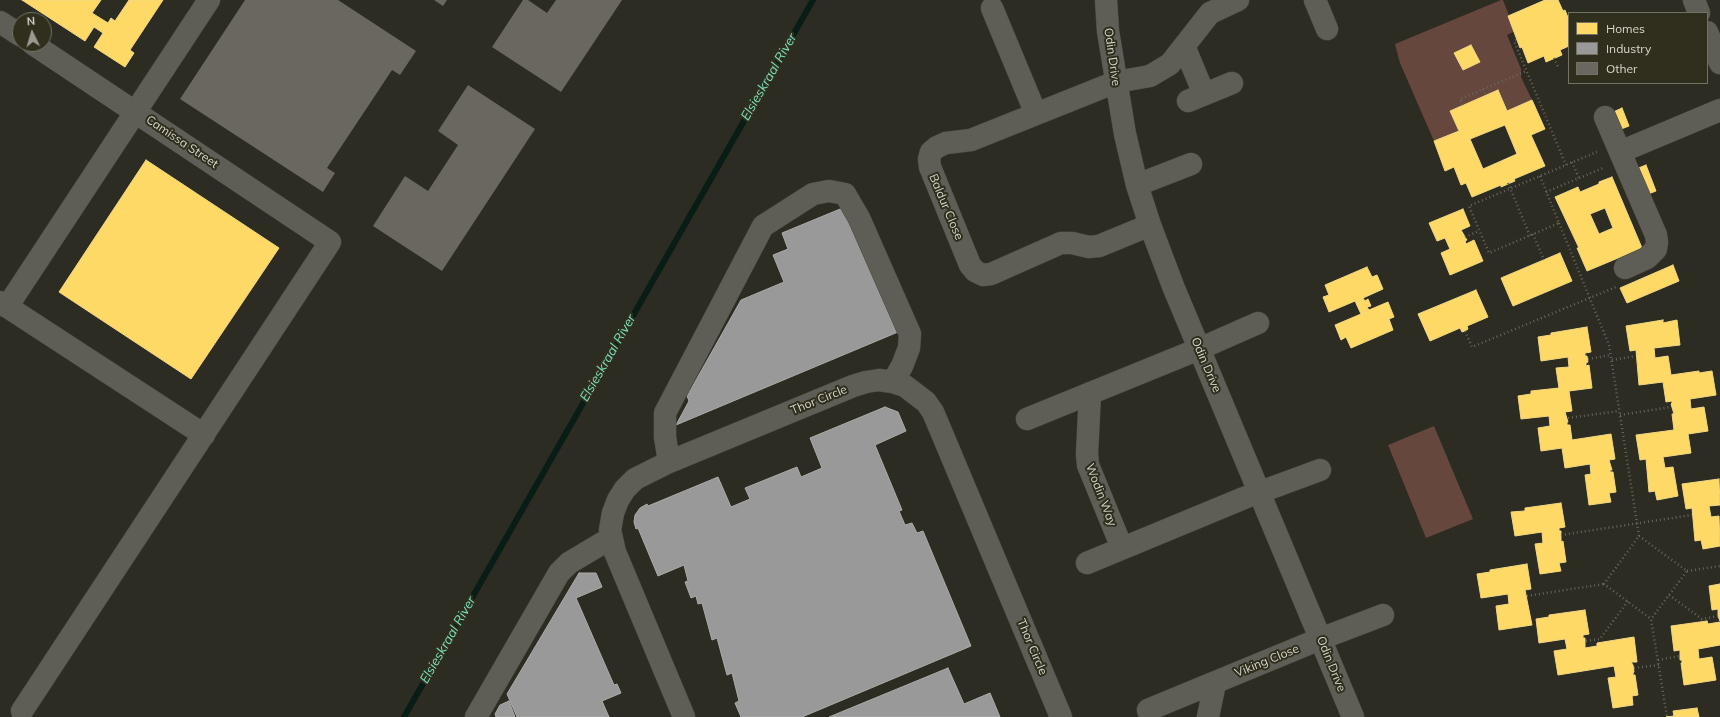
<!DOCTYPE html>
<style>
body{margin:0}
#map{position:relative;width:1720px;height:717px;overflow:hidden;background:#2c2c22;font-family:Mulish,sans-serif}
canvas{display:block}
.legend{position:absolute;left:1568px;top:12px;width:140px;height:72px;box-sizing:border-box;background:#302f1e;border:1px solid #727163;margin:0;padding:5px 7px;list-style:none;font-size:12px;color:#d5d5ca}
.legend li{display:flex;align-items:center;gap:8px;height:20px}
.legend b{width:20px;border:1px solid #727163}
.north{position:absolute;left:12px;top:12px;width:40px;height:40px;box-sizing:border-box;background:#302f1e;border:1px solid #727163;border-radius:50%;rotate:355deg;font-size:11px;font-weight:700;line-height:16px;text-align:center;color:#d5d5ca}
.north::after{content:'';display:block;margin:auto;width:14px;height:18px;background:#9a9a8f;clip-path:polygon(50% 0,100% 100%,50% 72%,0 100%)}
</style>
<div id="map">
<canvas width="1720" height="717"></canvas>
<ul class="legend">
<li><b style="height:11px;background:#ffd966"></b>Homes</li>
<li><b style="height:11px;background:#999"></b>Industry</li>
<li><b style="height:11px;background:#6a6760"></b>Other</li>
</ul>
<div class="north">N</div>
</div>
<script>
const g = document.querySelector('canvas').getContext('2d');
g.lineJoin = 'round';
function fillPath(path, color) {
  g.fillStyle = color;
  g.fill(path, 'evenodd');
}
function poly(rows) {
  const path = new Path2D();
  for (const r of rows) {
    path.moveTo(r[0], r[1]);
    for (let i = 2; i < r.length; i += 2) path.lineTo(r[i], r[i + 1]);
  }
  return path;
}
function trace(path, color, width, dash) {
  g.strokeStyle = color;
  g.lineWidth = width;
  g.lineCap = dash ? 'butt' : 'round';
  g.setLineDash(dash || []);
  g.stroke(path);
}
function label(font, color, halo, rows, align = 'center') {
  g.font = font + ' Mulish,sans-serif';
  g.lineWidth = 4;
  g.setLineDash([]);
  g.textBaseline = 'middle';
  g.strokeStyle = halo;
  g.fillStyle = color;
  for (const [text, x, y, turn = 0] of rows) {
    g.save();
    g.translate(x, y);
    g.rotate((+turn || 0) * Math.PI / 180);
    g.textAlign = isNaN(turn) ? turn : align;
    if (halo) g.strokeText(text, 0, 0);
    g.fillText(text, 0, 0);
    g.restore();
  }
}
fillPath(poly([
 [1501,0,1503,0,1515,31,1507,35,1521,69,1521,77,1532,100,1507,111,1498,91,1463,105,1450,111,1459,131,1434,141,1400,63,1395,44],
 [1434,426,1473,519,1426,538,1388,445]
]), '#66473d');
const homes = poly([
 [22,0,101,0,92,13,108,23,111,18,115,21,129,0,163,0,130,50,134,53,125,67,94,47,103,33,94,27,85,41,22,0],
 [1545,0,1558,0,1563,11,1565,10,1569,20,1569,46,1560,50,1562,55,1546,62,1544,56,1528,63,1522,47,1520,48,1508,16,1545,0],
 [1471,45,1480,62,1463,70,1454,53,1471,45],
 [1498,90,1507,111,1532,100,1545,129,1531,135,1545,166,1514,179,1515,181,1501,187,1501,185,1472,197,1466,183,1461,185,1454,167,1445,171,1434,141,1459,131,1450,111,1498,90],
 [1505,125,1517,154,1483,169,1470,139,1505,125],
 [1622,108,1629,126,1616,131,1609,114,1622,108],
 [146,160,279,248,191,379,59,292,146,160],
 [1646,165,1656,191,1646,195,1636,169,1646,165],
 [1612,177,1642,248,1587,271,1577,248,1579,248,1555,197,1578,187,1580,192,1599,184,1599,182,1612,177],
 [1605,208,1613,228,1599,234,1590,214,1605,208],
 [1463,209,1470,226,1461,230,1467,240,1465,241,1466,244,1474,240,1483,261,1450,275,1441,253,1450,249,1445,238,1437,241,1429,223,1463,209],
 [1560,253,1572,281,1513,306,1501,278,1560,253],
 [1673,265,1679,281,1627,303,1620,288,1673,265],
 [1367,267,1372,277,1377,275,1383,289,1363,298,1365,301,1368,299,1371,306,1367,307,1369,310,1388,302,1394,317,1389,319,1393,330,1351,348,1346,337,1341,340,1335,325,1361,314,1355,301,1329,312,1323,297,1329,295,1325,285,1367,267],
 [1476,290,1488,317,1467,326,1468,329,1465,331,1462,332,1460,328,1430,341,1418,314,1476,290],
 [1663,320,1663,323,1677,320,1680,345,1654,348,1655,358,1668,356,1671,375,1699,371,1699,373,1712,371,1716,395,1690,399,1691,409,1704,407,1708,431,1688,434,1691,453,1663,457,1665,468,1673,467,1678,496,1657,500,1655,491,1649,492,1646,459,1640,460,1636,435,1674,430,1672,414,1674,414,1671,404,1672,403,1672,401,1666,402,1663,382,1639,385,1636,350,1630,351,1626,326,1663,320],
 [1587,327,1591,352,1585,353,1585,356,1587,356,1588,362,1586,363,1586,366,1589,365,1592,388,1569,391,1572,411,1565,412,1568,422,1567,422,1567,425,1570,425,1572,440,1611,434,1615,459,1609,460,1612,470,1610,470,1610,472,1613,472,1616,492,1609,493,1611,502,1589,505,1585,475,1591,474,1590,464,1565,468,1562,448,1541,451,1538,428,1550,426,1549,416,1521,419,1518,396,1531,394,1531,391,1559,388,1556,368,1569,367,1568,357,1541,361,1538,337,1551,335,1551,333,1587,327],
 [1719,479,1720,505,1709,506,1711,517,1719,516,1720,546,1703,549,1701,540,1695,541,1692,508,1686,509,1682,484,1719,479],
 [1561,503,1565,527,1559,528,1559,531,1561,531,1561,542,1563,541,1566,562,1559,563,1561,571,1540,574,1535,544,1543,543,1542,532,1515,536,1511,512,1525,511,1525,508,1561,503],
 [1527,564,1531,589,1525,590,1532,625,1499,630,1496,606,1509,604,1508,594,1481,598,1477,574,1490,572,1490,570,1527,564],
 [1720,584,1720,621,1718,616,1718,609,1712,610,1709,586,1720,584],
 [1585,610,1589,634,1583,635,1583,638,1585,638,1585,648,1597,646,1597,643,1634,637,1637,662,1631,662,1633,665,1634,672,1633,673,1633,675,1635,675,1638,695,1632,696,1633,705,1613,708,1608,678,1616,677,1614,666,1558,675,1554,651,1567,649,1565,639,1539,643,1536,619,1549,617,1549,615,1585,610],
 [1707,621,1708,624,1720,622,1720,645,1698,649,1699,659,1712,657,1716,680,1684,685,1681,663,1682,663,1682,660,1680,660,1680,650,1674,651,1671,626,1707,621],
 [1697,708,1699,717,1666,717,1674,716,1673,711,1697,708]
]);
fillPath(homes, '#ffd966');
trace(homes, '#f2d884', 1);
const industry = poly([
 [845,207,898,332,676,425,689,401,687,396,741,300,784,282,773,255,788,249,782,233,845,207],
 [885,407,898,412,906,431,875,445,902,510,899,511,905,525,912,523,917,533,923,531,971,646,802,717,741,717,735,703,739,701,732,673,727,675,717,638,712,640,702,603,698,604,696,596,691,598,685,582,688,581,684,565,658,576,638,528,636,529,634,522,635,515,640,508,647,504,648,506,718,477,731,507,750,499,745,488,797,467,801,477,822,468,810,438,885,407],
 [579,573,596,573,602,587,576,598,614,685,617,684,621,693,602,701,609,717,517,717,507,694,579,573],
 [948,668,964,704,990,693,1000,717,829,717,948,668],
 [509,701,515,717,496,717,495,714,500,705,509,701]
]);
fillPath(industry, '#999');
trace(industry, '#ababa8', 1);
trace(poly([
 [404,717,813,0]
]), '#091d16', 6);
fillPath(poly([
 [245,0,338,0,416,51,400,75,392,70,327,168,335,173,323,192,180,99],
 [434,0,447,0,443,6],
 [523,0,528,0,547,13,556,0,622,0,561,92,492,47],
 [468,85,535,129,442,271,373,226,405,176,428,191,458,145,438,131]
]), '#6a6760');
const minor = poly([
 [1106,0,1108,31,1125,134,1137,185,1150,225,1173,286,1353,717],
 [1315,0,1327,29],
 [1694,0,1699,13],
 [992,8,1036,114],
 [0,22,20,35],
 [1707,32,1720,63],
 [1184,46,1204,94],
 [1188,101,1232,83],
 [1605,117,1620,152,1720,110],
 [1620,152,1656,235,1657,242,1656,249,1647,258,1625,268],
 [1137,185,1191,164],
 [1150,225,1099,246,1089,247,1072,243,1061,243,991,274,983,275,975,271,970,265,930,167,929,159,931,152,937,147,946,143,971,140,1116,82,1150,76,1170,64,1210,13,1238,0],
 [0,302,204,435],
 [7,307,209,0],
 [1090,393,1087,454,1088,465,1122,548],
 [1027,419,1199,349,1258,323],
 [669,462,665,437,665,413,763,226,813,194,829,191,845,194,859,218,910,334,909,348,902,366,893,382],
 [1087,563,1244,498,1320,470],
 [1148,710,1320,639,1383,615],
 [22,711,330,242,33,44],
 [476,717,559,573,569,563,611,538],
 [684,717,615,552,610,530,613,513,618,500,625,489,635,479,669,462,853,386,866,382,879,380,893,382,905,386,926,402,933,412,1061,717],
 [1208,717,1215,683]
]);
trace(minor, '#4a4a41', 23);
trace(poly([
 [1516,40,1514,41,1566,165],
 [1554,58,1558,67],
 [1483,89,1486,96],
 [1463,105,1460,99,1526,71],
 [1572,162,1579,178],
 [1540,176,1559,223,1489,253,1469,206,1540,176,1566,165,1597,152],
 [1508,183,1530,236],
 [1546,192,1603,168],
 [1559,223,1609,345,1639,536,1604,584,1651,619,1667,717],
 [1533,234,1544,260],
 [1465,237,1479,231],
 [1465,331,1472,347,1616,287],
 [1588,359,1611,355],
 [1612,360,1636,356],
 [1620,415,1671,407],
 [1568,418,1619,411],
 [1561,535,1692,515],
 [1639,536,1687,571,1651,619],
 [1687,571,1720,566],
 [1669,595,1702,619,1718,616],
 [1527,596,1604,584],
 [1586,641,1600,639,1628,601],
 [1658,660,1680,656],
 [1634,668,1659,665]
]), '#666660', 2.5, [1, 3]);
trace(minor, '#5e5e57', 22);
label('12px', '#d5d5ca', '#302f1e', [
 ["Odin Drive",1112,57,82],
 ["Camissa Street",182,142,34],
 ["Baldur Close",946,207,67],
 ["Odin Drive",1206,365,67],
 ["Thor Circle",819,400,-22],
 ["Wodin Way",1101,495,69],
 ["Thor Circle",1032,647,67],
 ["Viking Close",1267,661,-22],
 ["Odin Drive",1331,664,68]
]);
label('italic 13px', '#7ae2c6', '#302f1e', [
 ["Elsieskraal River",769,77,-60],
 ["Elsieskraal River",608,358,-60],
 ["Elsieskraal River",448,640,-60]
]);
</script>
